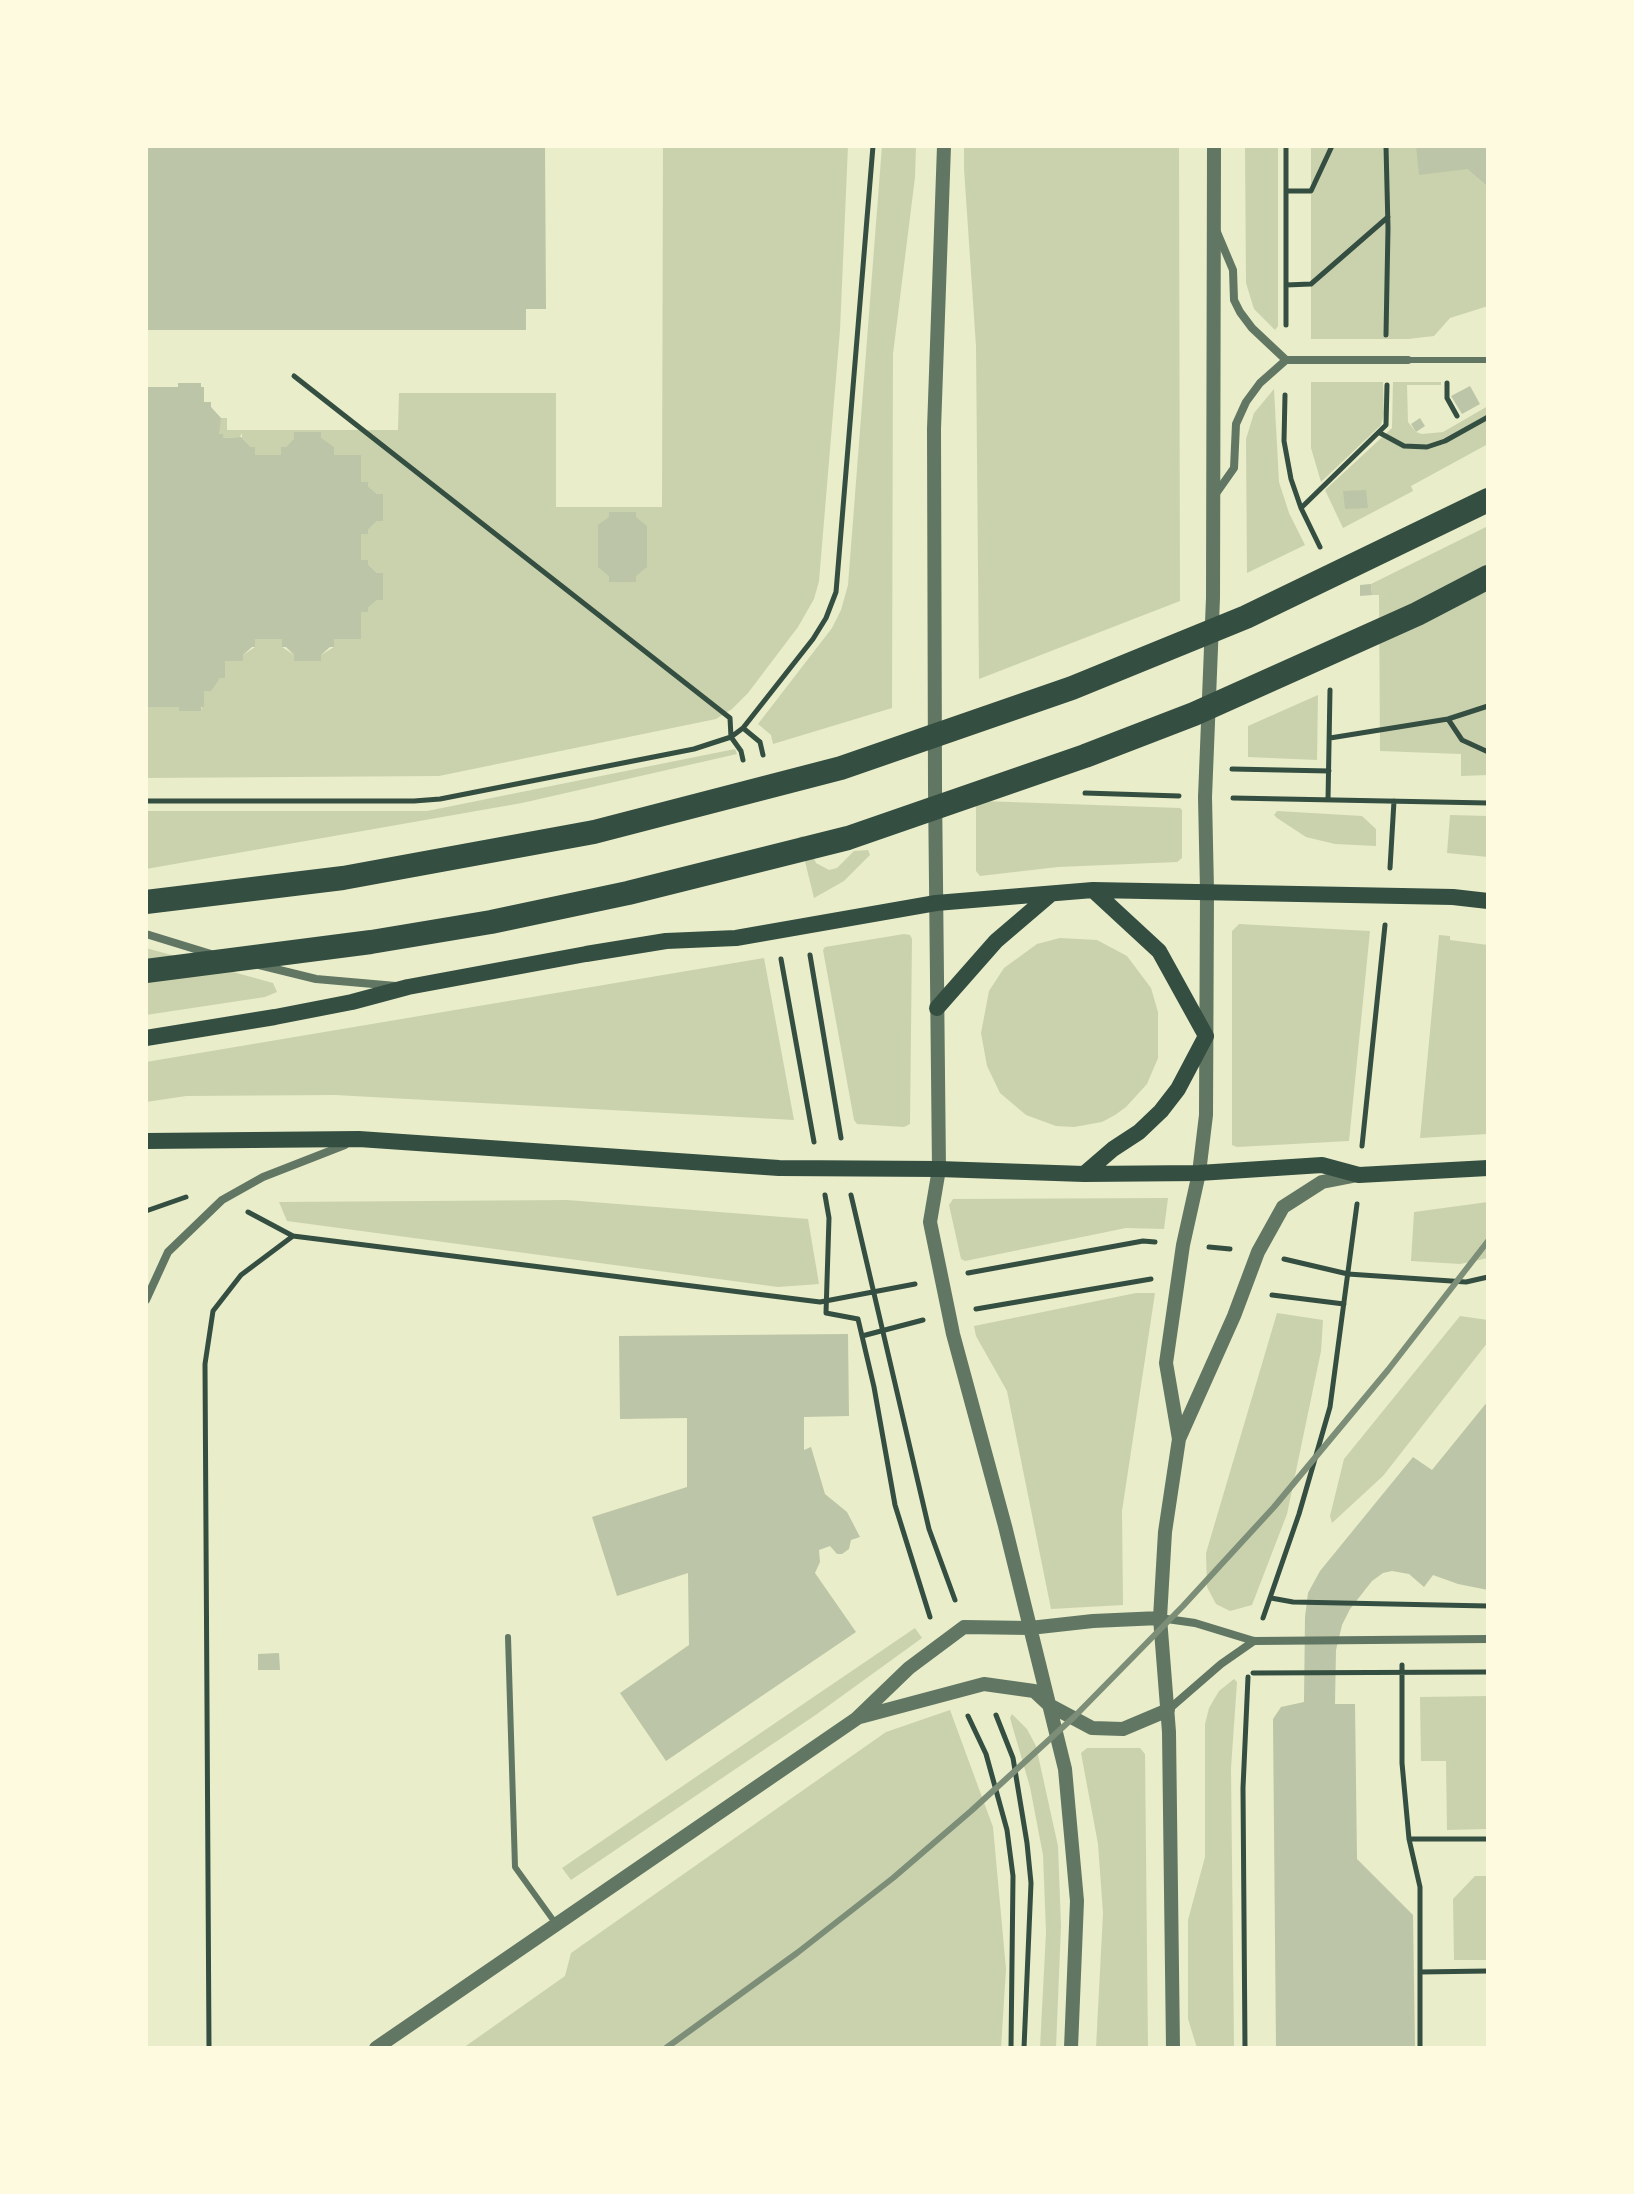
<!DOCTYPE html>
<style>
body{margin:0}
#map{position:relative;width:1634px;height:2194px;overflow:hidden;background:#e9edc9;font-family:"Fira Sans",sans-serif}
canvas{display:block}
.frame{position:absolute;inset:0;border:148px solid #fefae0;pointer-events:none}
</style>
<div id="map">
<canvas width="1634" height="2194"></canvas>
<div class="frame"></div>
</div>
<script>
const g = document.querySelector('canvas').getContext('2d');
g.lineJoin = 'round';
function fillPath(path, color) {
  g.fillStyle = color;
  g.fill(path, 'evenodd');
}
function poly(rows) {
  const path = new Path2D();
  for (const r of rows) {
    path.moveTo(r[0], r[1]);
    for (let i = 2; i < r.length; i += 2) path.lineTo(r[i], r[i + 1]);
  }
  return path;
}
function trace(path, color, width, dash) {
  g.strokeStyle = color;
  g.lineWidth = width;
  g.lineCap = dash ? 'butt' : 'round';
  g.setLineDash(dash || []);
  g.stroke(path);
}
fillPath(poly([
 [663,146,848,146,840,330,819,581,814,599,798,627,748,693,732,709,716,719,439,776,146,778,146,707,179,707,179,711,201,711,204,691,220,678,225,678,225,661,243,655,255,647,255,639,282,639,282,647,294,655,321,661,321,655,334,647,334,639,361,639,361,612,368,612,368,608,377,600,382,573,377,573,368,564,368,560,361,560,361,534,368,534,368,530,377,521,382,521,377,494,368,486,368,482,361,482,361,455,334,455,294,438,286,447,281,447,281,455,255,455,255,447,251,447,242,438,242,433,240,437,223,438,219,434,219,418,227,418,227,430,398,430,399,393,556,393,556,507,662,507],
 [882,146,916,146,915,177,893,354,892,708,773,744,771,735,758,724,832,628,841,610,848,585],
 [964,146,1179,146,1180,601,979,679,976,346,964,169],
 [1245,146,1278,146,1278,326,1275,330,1254,309,1246,283],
 [1311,146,1416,146,1467,169,1488,187,1488,306,1450,318,1434,336,1408,339,1311,339],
 [1311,382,1383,382,1384,414,1381,425,1321,482,1311,448],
 [1393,382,1441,382,1441,385,1407,385,1408,422,1416,432,1422,434,1443,432,1488,406,1488,444,1411,486,1413,491,1343,528,1325,490,1392,428],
 [1274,389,1279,482,1289,513,1305,545,1247,573,1246,439,1254,413],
 [1488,526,1488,775,1461,776,1461,754,1380,751,1379,595,1372,595,1371,584],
 [1318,695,1317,760,1248,757,1248,726],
 [735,749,737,754,522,803,146,869,146,811,427,811],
 [982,801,1180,808,1182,810,1182,858,1177,862,1058,867,980,876,976,871,976,805],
 [1277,811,1362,816,1376,829,1376,846,1335,844,1306,837,1277,818,1274,815],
 [1450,815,1488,816,1488,857,1447,853],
 [803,836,816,863,829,870,837,868,854,851,868,850,870,855,844,881,814,898,799,837],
 [1239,924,1370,931,1349,1141,1237,1147,1232,1145,1232,931],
 [904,934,910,935,912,939,910,1124,904,1127,857,1124,854,1120,823,950,825,947],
 [1439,935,1450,936,1450,940,1488,945,1488,1134,1420,1138],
 [1060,938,1097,940,1127,956,1151,988,1158,1012,1158,1058,1147,1084,1126,1107,1115,1115,1102,1122,1074,1127,1056,1126,1026,1115,1000,1093,987,1066,981,1033,989,991,1004,968,1037,944],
 [146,948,273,983,277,992,265,997,146,1015],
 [764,958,794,1120,335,1095,186,1096,146,1102,146,1062],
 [1168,1198,1164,1229,1126,1228,965,1261,961,1259,949,1205,953,1199],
 [567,1200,808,1219,819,1284,778,1287,287,1221,279,1202],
 [1488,1202,1488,1258,1460,1264,1411,1261,1414,1212],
 [1136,1293,1155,1293,1122,1511,1123,1605,1051,1609,1007,1391,976,1336,974,1326],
 [1277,1313,1323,1320,1321,1351,1287,1514,1252,1605,1230,1611,1216,1604,1207,1587,1206,1553],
 [1460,1316,1488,1320,1488,1342,1383,1476,1332,1523,1330,1516,1344,1459],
 [915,1628,922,1638,817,1714,571,1880,562,1868],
 [1234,1679,1237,1682,1231,1768,1234,2048,1197,2048,1188,2019,1188,1920,1205,1857,1205,1724,1209,1708,1219,1691],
 [1488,1696,1488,1829,1447,1830,1446,1761,1421,1761,1420,1697],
 [950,1710,993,1827,1006,1969,1001,2048,463,2048,565,1976,571,1953,886,1732],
 [1012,1714,1027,1729,1036,1746,1058,1846,1061,1926,1056,2048,1040,2048,1046,1932,1043,1855,1030,1787,1010,1718],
 [1087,1748,1140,1748,1145,1754,1148,2048,1096,2048,1103,1913,1098,1844,1081,1753],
 [1475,1876,1488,1876,1488,1960,1454,1960,1453,1899]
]), '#cad2ad');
fillPath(poly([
 [146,146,545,146,546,309,526,309,526,330,146,330],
 [1416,146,1488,146,1488,187,1467,169,1419,175],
 [178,383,201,383,201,387,204,387,204,402,211,402,211,407,221,418,219,434,223,434,223,438,241,437,251,447,255,447,255,455,281,455,281,447,286,447,294,438,294,432,321,432,321,438,334,447,334,455,361,455,361,482,368,482,368,486,377,494,383,494,383,521,377,521,368,530,368,534,361,534,361,560,368,560,368,564,377,573,383,573,383,600,377,600,368,608,368,612,361,612,361,639,334,639,334,647,330,647,321,655,321,661,294,661,294,655,286,647,282,647,282,639,255,639,255,647,252,647,243,655,243,661,225,661,225,678,220,678,211,691,204,691,204,707,201,707,201,711,179,711,179,707,146,707,146,387,178,387],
 [1470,386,1480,404,1462,414,1451,396],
 [1420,418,1425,426,1416,432,1411,424],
 [1366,490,1368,508,1345,509,1343,491],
 [609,512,636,512,636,517,647,526,647,567,636,576,636,582,609,582,609,576,598,567,598,525,609,517],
 [1371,584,1372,595,1360,596,1360,585],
 [848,1334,849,1416,804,1417,804,1450,811,1447,825,1494,847,1512,860,1537,851,1540,849,1549,842,1554,837,1554,830,1546,819,1550,820,1562,815,1573,856,1632,666,1761,620,1693,689,1645,688,1573,617,1596,592,1517,687,1487,687,1418,620,1419,619,1336],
 [1488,1401,1488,1590,1458,1584,1433,1575,1424,1587,1409,1574,1392,1571,1383,1573,1372,1581,1350,1609,1342,1625,1336,1650,1335,1704,1355,1704,1357,1859,1413,1915,1415,2048,1276,2048,1273,1719,1281,1707,1304,1702,1305,1617,1308,1593,1320,1571,1413,1457,1432,1470],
 [279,1653,280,1670,258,1670,258,1654]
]), '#bcc5a7');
trace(poly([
 [1286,191,1311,191,1332,146],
 [1286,285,1311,284,1388,217],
 [1286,325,1286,146],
 [1386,335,1388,228,1386,146],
 [294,376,730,718,731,737,741,751,743,760],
 [1447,383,1447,398,1457,416],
 [1285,395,1284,441,1291,479,1301,508,1320,547],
 [1380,433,1404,446,1427,447,1445,441,1488,417],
 [1301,508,1386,425,1387,385],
 [1448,719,1462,740,1486,751],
 [743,728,760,742,763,755],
 [1330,738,1448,719,1488,706],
 [1232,769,1329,771],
 [1085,793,1179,796],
 [1233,798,1488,803],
 [1328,800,1330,690],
 [146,801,414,801,440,799,694,749,731,737,743,728,813,639,826,618,836,592,873,146],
 [1390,868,1394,801],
 [810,955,841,1138],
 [781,959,814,1142],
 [1362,1146,1385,925],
 [825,1195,829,1218,826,1313,858,1319,874,1387,895,1505,930,1617],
 [851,1195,929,1529,955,1600],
 [146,1211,186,1197],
 [248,1212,293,1236,820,1302,915,1284],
 [1209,1247,1230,1249],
 [1284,1259,1348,1274,1466,1282,1488,1277],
 [968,1273,1143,1241,1155,1242],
 [1272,1295,1344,1304],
 [976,1309,1151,1279],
 [862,1336,923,1320],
 [1271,1598,1293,1602,1488,1606],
 [1263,1618,1299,1514,1330,1407,1357,1204],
 [1402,1665,1402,1763,1409,1839,1420,1887,1420,2048],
 [1253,1673,1488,1672],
 [996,1715,1013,1758,1027,1843,1031,1883,1024,2048],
 [968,1716,986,1754,1007,1830,1013,1876,1011,2048],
 [1409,1839,1488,1839],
 [1420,1972,1488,1971],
 [209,2048,205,1364,213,1311,241,1275,293,1236],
 [1245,2048,1243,1788,1248,1677]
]), '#344e41', 5);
trace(poly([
 [1408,360,1488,360],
 [508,1637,515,1867,556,1924]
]), '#617663', 6);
trace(poly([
 [1217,232,1233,270,1234,300,1240,312,1252,328,1286,360],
 [1286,360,1408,360],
 [1215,495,1234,468,1236,424,1246,402,1260,383,1286,360],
 [146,934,211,954],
 [259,965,316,979,396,986],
 [146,1300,168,1252,222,1200,263,1177,345,1145],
 [1160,1618,1195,1623,1254,1641,1488,1639],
 [1168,1710,1221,1664,1254,1641]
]), '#617663', 8);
trace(poly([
 [944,146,934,429,935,787,939,1169,930,1222,953,1334,1005,1526,1065,1769,1077,1901,1071,2048],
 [1179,1439,1166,1363,1183,1245,1199,1173,1206,1115,1207,890,1205,797,1213,598,1214,146],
 [860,1717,984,1684,1034,1691,1049,1705,1092,1728,1123,1729,1168,1710],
 [376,2048,856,1719,909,1668,964,1627,1030,1628,1093,1621,1160,1618],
 [1173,2048,1169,1732,1160,1618,1165,1532,1179,1439,1234,1316,1258,1252,1283,1207,1322,1182,1358,1175]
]), '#617663', 14);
trace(poly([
 [937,1008,996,941,1051,894],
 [146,1038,275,1017,352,1002,408,987,586,954,666,941,736,938,936,903,1093,890,1453,897,1488,901],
 [146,1141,359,1139,779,1168,939,1169,1084,1174,1199,1173,1322,1165,1359,1175,1488,1168],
 [1084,1174,1113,1149,1139,1132,1161,1111,1178,1089,1206,1036,1159,951,1093,890]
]), '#344e41', 16);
trace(poly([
 [146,902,343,878,594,832,841,768,1072,688,1246,617,1488,500],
 [146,971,371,942,491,922,628,893,848,838,1085,756,1194,714,1417,614,1488,577]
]), '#344e41', 24);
trace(poly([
 [666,2048,797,1953,893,1878,971,1811,1074,1717,1183,1606,1274,1507,1388,1370,1488,1241]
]), '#7c8e77', 6);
</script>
